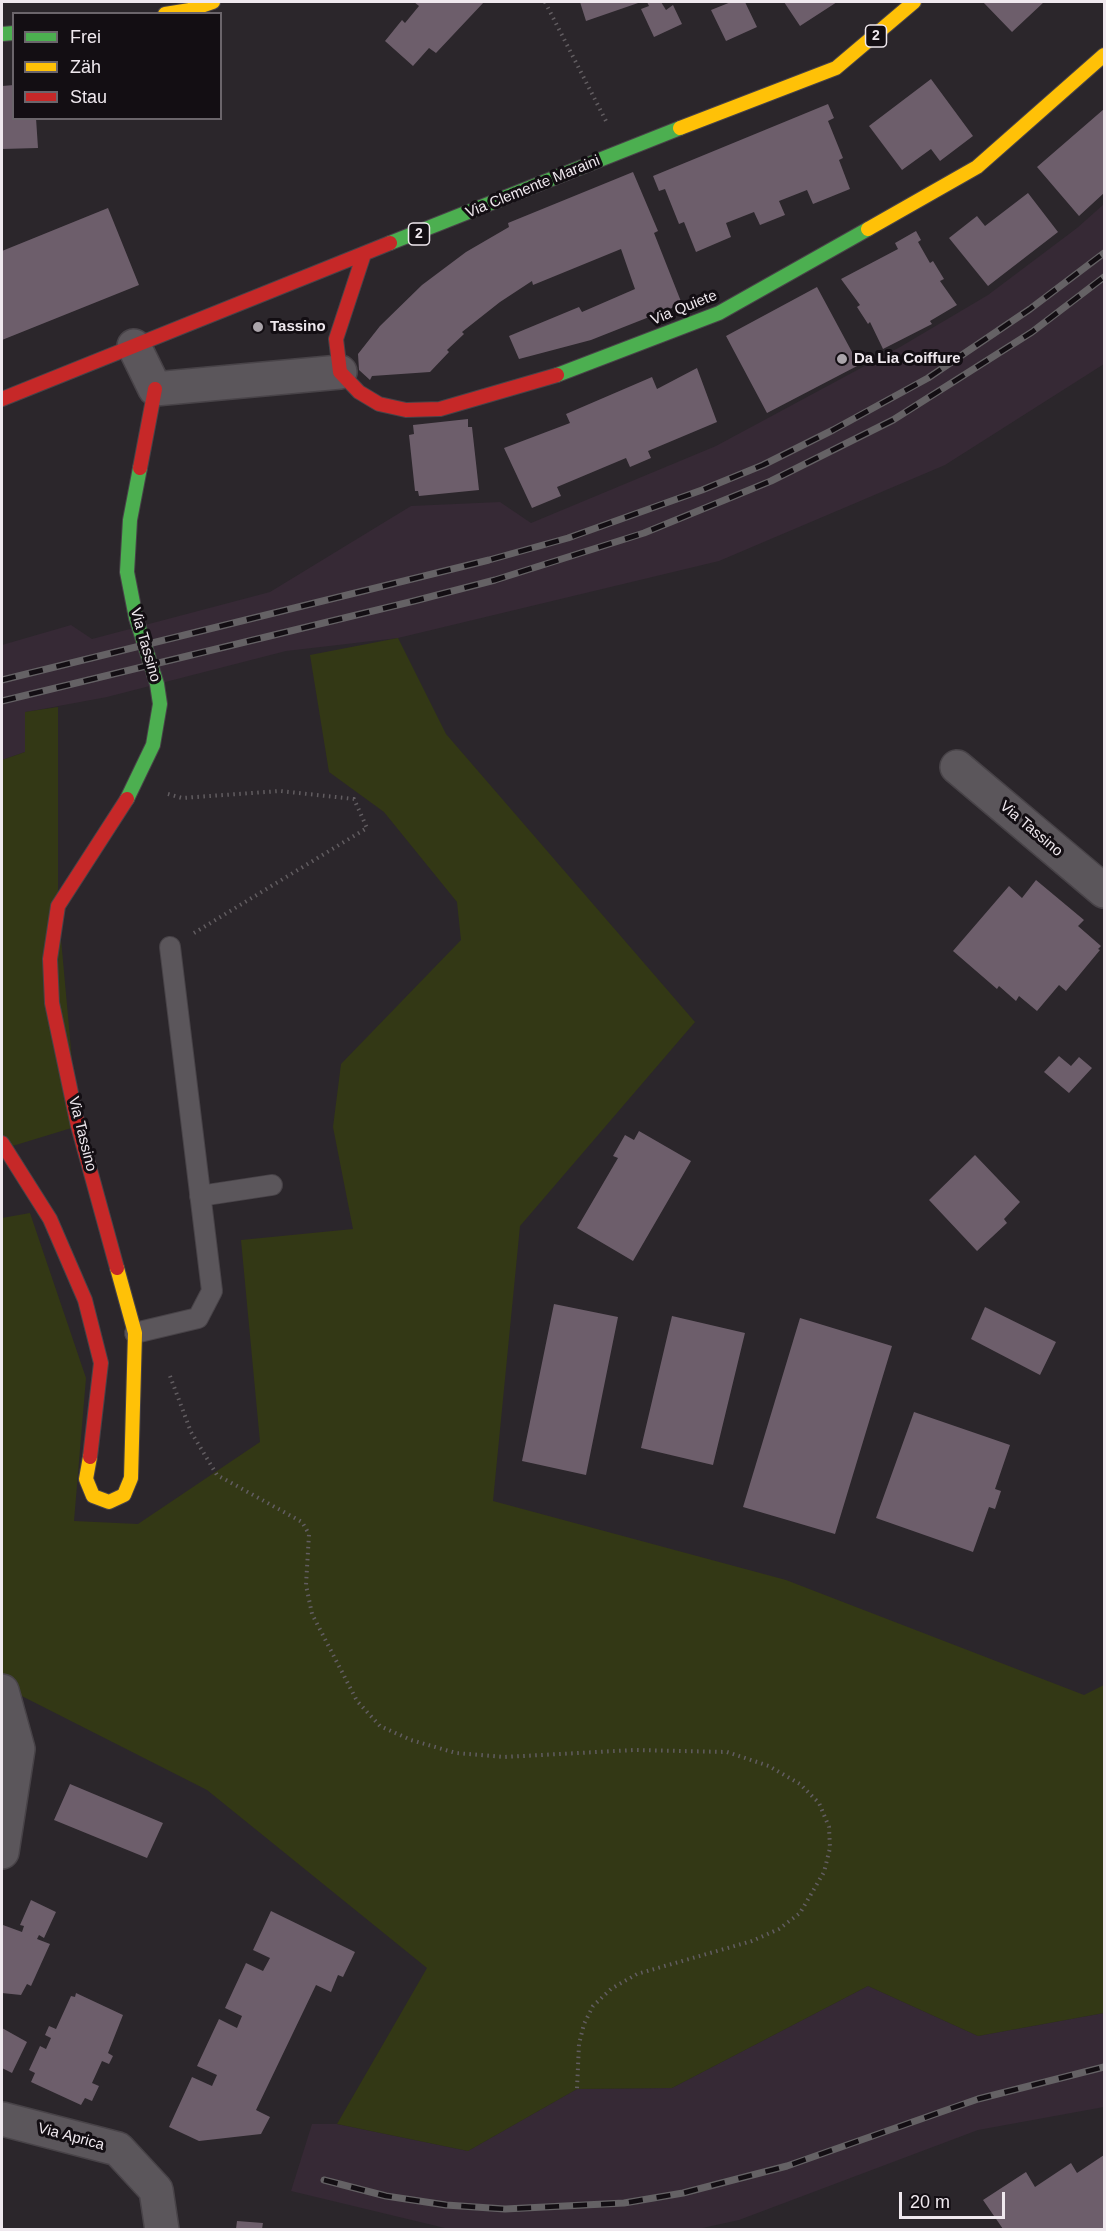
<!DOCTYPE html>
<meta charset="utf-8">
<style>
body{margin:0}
#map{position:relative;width:1106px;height:2231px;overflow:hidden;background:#2b262b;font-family:Helvetica,sans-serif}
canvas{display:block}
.frame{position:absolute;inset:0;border:3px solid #efe8ee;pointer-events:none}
.legend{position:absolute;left:12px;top:12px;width:210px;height:108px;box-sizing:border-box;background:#130e13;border:2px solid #6b656b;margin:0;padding:8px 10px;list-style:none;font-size:18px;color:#efe8ee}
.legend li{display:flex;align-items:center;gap:12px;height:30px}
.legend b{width:30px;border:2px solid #6b656b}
.scale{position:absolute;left:899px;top:2192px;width:106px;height:27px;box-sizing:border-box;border:3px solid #efe8ee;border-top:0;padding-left:8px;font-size:18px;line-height:21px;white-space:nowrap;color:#efe8ee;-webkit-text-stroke:4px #130e13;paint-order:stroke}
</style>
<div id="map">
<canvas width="1106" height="2231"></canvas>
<div class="frame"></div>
<ul class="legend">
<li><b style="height:8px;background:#4caf50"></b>Frei</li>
<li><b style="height:8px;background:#ffc107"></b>Zäh</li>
<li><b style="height:8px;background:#c62828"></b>Stau</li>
</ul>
<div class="scale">20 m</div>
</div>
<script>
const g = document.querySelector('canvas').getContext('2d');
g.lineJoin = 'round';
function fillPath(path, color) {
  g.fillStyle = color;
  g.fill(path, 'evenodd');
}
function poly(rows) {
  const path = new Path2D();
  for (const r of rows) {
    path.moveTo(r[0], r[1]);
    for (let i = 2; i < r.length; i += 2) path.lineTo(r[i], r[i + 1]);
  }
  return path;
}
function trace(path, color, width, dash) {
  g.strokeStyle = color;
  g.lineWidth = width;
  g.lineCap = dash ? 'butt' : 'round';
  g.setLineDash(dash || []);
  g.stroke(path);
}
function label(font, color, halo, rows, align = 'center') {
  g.font = font + ' Helvetica,sans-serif';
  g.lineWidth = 6;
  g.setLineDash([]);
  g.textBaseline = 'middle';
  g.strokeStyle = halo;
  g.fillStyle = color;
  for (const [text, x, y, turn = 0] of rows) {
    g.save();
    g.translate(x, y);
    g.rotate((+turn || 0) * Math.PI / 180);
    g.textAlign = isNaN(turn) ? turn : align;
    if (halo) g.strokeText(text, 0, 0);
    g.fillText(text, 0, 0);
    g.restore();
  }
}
fillPath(poly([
 [1104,204,1104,364,945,465,719,561,398,638,286,651,107,697,26,712,25,752,2,760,2,645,71,625,92,639,270,592,411,506,500,502,531,523,716,446,900,347,988,295,1077,228],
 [868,1986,978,2036,1104,2013,1104,2107,978,2130,739,2220,698,2229,449,2229,291,2191,312,2124,337,2124,468,2151,577,2089,672,2088]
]), '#362935');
fillPath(poly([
 [398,638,446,734,695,1022,520,1226,493,1501,786,1580,1084,1695,1104,1685,1104,2013,978,2036,868,1986,672,2088,577,2089,468,2151,337,2124,427,1968,207,1790,2,1686,2,1218,30,1213,86,1378,74,1521,138,1524,260,1442,241,1240,353,1229,333,1127,341,1064,461,940,457,902,384,812,329,772,310,655],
 [58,707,58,906,78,1126,6,1148,2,1143,2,760,25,752,25,712]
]), '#333815');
fillPath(poly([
 [414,2,484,2,436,53,429,48,413,66,385,41,402,20,405,23,419,6],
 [580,2,641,2,586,21],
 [647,2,661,2,666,10,673,5,682,24,654,37,641,9,649,6],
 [731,2,745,2,757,27,726,41,711,10],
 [784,2,837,2,800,26],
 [983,2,1044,2,1012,32],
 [931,79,973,136,940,161,931,149,902,170,869,126],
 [14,85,14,118,36,118,38,148,2,149,2,86],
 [828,104,834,118,828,121,843,158,839,160,850,189,813,204,807,190,779,201,785,215,760,225,754,212,726,223,731,237,696,252,684,222,679,224,665,189,659,191,653,176],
 [1104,109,1104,193,1079,216,1037,167],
 [633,172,658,231,654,233,682,304,591,340,519,359,509,336,579,307,582,312,635,289,621,249,533,285,532,281,500,302,462,332,464,334,447,350,449,352,430,372,372,376,370,380,359,370,358,354,380,326,422,285,466,252,509,227,508,223],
 [1028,193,1058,232,988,286,949,238,977,216,985,226],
 [108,208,139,285,2,340,2,251],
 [916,231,921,240,918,242,930,263,933,261,944,279,940,281,957,305,930,321,932,324,883,349,870,322,868,324,857,307,860,305,841,279,898,249,895,243],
 [817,287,859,365,767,413,726,336],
 [697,368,717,422,648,451,651,458,630,467,626,458,557,487,561,496,532,508,504,448,570,423,566,414,652,377,657,389],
 [468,419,468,427,472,427,479,490,419,496,418,491,415,491,409,435,414,434,413,425],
 [1036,880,1084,920,1078,926,1101,946,1098,949,1100,950,1066,991,1059,985,1037,1011,1019,996,1016,1001,999,986,997,989,953,951,1009,886,1022,898],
 [1059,1056,1071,1066,1079,1057,1092,1068,1069,1093,1044,1072],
 [639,1131,691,1161,633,1261,577,1228,618,1158,613,1156,625,1135,634,1140],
 [975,1155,1020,1202,1004,1219,1007,1223,977,1251,929,1200],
 [554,1304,618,1317,586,1475,522,1461],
 [985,1307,1056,1342,1040,1375,971,1339],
 [672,1316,745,1333,713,1465,641,1448],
 [800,1318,892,1346,835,1534,743,1507],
 [914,1412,1010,1445,995,1489,1001,1491,995,1509,989,1507,973,1552,876,1518],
 [70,1784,163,1823,147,1858,54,1820],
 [31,1900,56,1912,44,1938,39,1935,37,1939,50,1944,31,1986,27,1984,21,1995,2,1993,2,1929,3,1925,22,1932,24,1926,20,1925],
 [271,1911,355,1952,343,1977,338,1975,331,1992,316,1985,256,2110,270,2117,261,2134,199,2141,169,2127,192,2077,212,2086,217,2075,197,2066,219,2019,237,2028,242,2016,225,2008,246,1963,263,1971,270,1958,253,1950],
 [76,1993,123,2015,108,2053,113,2056,109,2064,102,2061,92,2083,99,2086,92,2101,85,2098,81,2105,31,2082,35,2073,29,2070,40,2046,46,2049,51,2038,45,2035,49,2026,56,2029,71,1996,75,1997],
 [2,2028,27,2042,12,2073,2,2068],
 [1104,2155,1104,2229,1003,2229,983,2200,1026,2172,1035,2187,1071,2163,1077,2173],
 [237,2221,263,2223,262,2229,236,2229]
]), '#6d5e6b');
const lane = poly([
 [200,1196,272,1185],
 [135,1333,198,1318,212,1291,170,947]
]);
const street = poly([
 [134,346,155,389,340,372],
 [957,767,1104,891],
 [2,1691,18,1749,2,1852],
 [2,2119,118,2149,156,2190,162,2230]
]);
const fast = poly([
 [2,34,14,33],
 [390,243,680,128],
 [557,375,719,313,868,229],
 [127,799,153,745,160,704,157,684,136,618,127,572,130,520,140,468]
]);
const slow = poly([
 [165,14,190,10,213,2],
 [680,128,836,68,914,2],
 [868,229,977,167,1104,55],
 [90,1457,86,1479,93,1496,109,1502,124,1495,131,1478,135,1333,117,1268]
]);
const jam = poly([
 [363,257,336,339,340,372,359,392,379,404,406,410,440,409,557,375],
 [2,399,390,243],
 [140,468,155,389],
 [2,1143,50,1219,85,1300,101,1363,90,1457],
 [117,1268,78,1126,52,1003,50,959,58,906,127,799]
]);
trace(lane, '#484348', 22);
trace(street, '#484348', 36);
trace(fast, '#484348', 16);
trace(slow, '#484348', 16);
trace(jam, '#484348', 16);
trace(poly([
 [545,2,606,121],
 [168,794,182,798,280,791,354,799,367,828,194,933],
 [170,1376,191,1432,217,1475,302,1522,309,1534,306,1585,312,1614,357,1701,380,1726,411,1740,456,1753,504,1757,634,1750,727,1752,769,1766,800,1784,819,1803,829,1827,830,1848,824,1872,800,1913,779,1929,752,1941,637,1974,611,1989,593,2006,584,2024,579,2044,577,2089]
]), '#625d61', 4, [1.5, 4.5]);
trace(lane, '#5b565b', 20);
trace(street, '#5b565b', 33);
trace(fast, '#4caf50', 14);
trace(slow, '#ffc107', 14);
trace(jam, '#c62828', 14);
const rail = poly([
 [2,680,489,560,568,538,702,490,763,465,833,430,928,378,1030,309,1104,253],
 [2,701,414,601,495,580,644,533,771,481,893,420,1032,332,1104,277],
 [324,2180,386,2196,446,2205,505,2209,624,2203,683,2193,787,2166,978,2099,1104,2067]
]);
trace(rail, '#656265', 7);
trace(rail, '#130e13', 4.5, [14]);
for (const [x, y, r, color] of [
 [258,327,6,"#aaa4aa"],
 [842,359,6,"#aaa4aa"]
]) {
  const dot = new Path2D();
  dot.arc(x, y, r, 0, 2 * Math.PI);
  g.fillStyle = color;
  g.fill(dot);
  trace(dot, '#130e13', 2);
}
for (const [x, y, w] of [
 [876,36,21],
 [419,234,21]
]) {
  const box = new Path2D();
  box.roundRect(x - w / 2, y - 11, w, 22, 4.5);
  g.fillStyle = '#130e13';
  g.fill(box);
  trace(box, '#efe8ee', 1.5);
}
label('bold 14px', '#efe8ee', null, [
 ["2",876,36],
 ["2",419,234]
]);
label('15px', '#efe8ee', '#130e13', [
 ["Via Clemente Maraini",533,187,-22],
 ["Via Quiete",684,308,-22],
 ["Via Tassino",145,645,74],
 ["Via Tassino",1031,829,40],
 ["Via Tassino",82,1134,76],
 ["Via Aprica",71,2137,15]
]);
label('bold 15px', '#efe8ee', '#130e13', [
 ["Tassino",270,327],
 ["Da Lia Coiffure",854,359]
], 'left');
</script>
